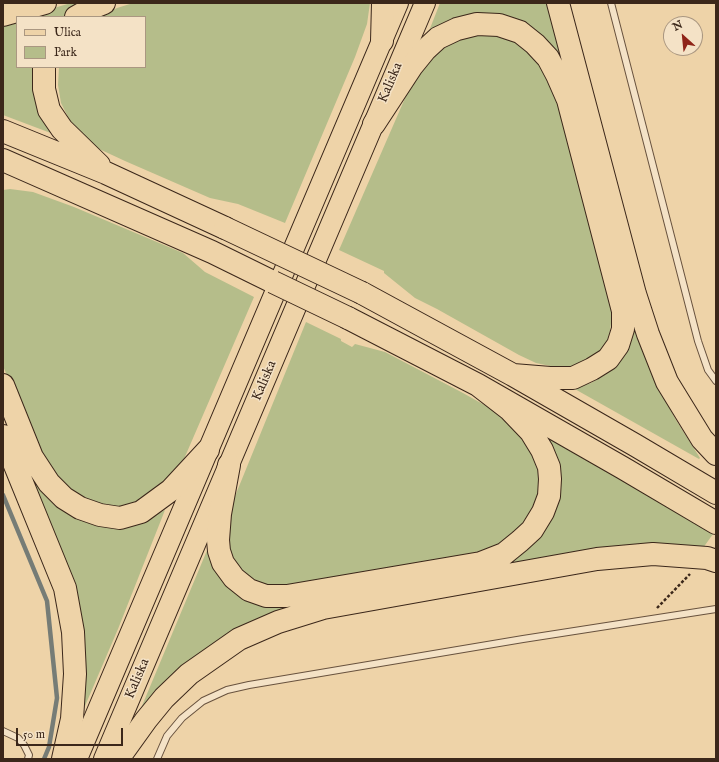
<!DOCTYPE html>
<style>
body{margin:0}
#map{position:relative;width:719px;height:762px;overflow:hidden;background:#eed3a8;font-family:"IM FELL English",serif}
canvas{display:block}
.frame{position:absolute;inset:0;border:4px solid #3b271a;pointer-events:none}
.legend{position:absolute;left:16px;top:16px;width:130px;height:52px;box-sizing:border-box;background:#f4e2c6;border:1px solid #aa9781;margin:0;padding:5px 7px;list-style:none;font-size:12px;color:#3b271a}
.legend li{display:flex;align-items:center;gap:8px;height:20px}
.legend b{width:20px;border:1px solid #aa9781}
.north{position:absolute;left:663px;top:16px;width:40px;height:40px;box-sizing:border-box;background:#f4e2c6;border:1px solid #aa9781;border-radius:50%;rotate:333deg;font-size:11px;font-weight:700;line-height:16px;text-align:center;color:#3b271a}
.north::after{content:'';display:block;margin:auto;width:14px;height:18px;background:#8f2418;clip-path:polygon(50% 0,100% 100%,50% 72%,0 100%)}
.scale{position:absolute;left:16px;top:728px;width:107px;height:18px;box-sizing:border-box;border:2px solid #3b271a;border-top:0;padding-left:5px;font-size:12px;line-height:14px;white-space:nowrap;color:#3b271a;-webkit-text-stroke:3px #f4e2c6;paint-order:stroke}
</style>
<div id="map">
<canvas width="719" height="762"></canvas>
<div class="frame"></div>
<ul class="legend">
<li><b style="height:5px;background:#eed3a8"></b>Ulica</li>
<li><b style="height:11px;background:#b5bd8a"></b>Park</li>
</ul>
<div class="north">N</div>
<div class="scale">50 m</div>
</div>
<script>
const g = document.querySelector('canvas').getContext('2d');
g.lineJoin = 'round';
function fillPath(path, color) {
  g.fillStyle = color;
  g.fill(path, 'evenodd');
}
function poly(rows) {
  const path = new Path2D();
  for (const r of rows) {
    path.moveTo(r[0], r[1]);
    for (let i = 2; i < r.length; i += 2) path.lineTo(r[i], r[i + 1]);
  }
  return path;
}
function trace(path, color, width, dash) {
  g.strokeStyle = color;
  g.lineWidth = width;
  g.lineCap = dash ? 'butt' : 'round';
  g.setLineDash(dash || []);
  g.stroke(path);
}
function label(font, color, halo, rows, align = 'center') {
  g.font = font + ' "IM FELL English",serif';
  g.lineWidth = 3;
  g.setLineDash([]);
  g.textBaseline = 'middle';
  g.strokeStyle = halo;
  g.fillStyle = color;
  for (const [text, x, y, turn = 0] of rows) {
    g.save();
    g.translate(x, y);
    g.rotate((+turn || 0) * Math.PI / 180);
    g.textAlign = isNaN(turn) ? turn : align;
    if (halo) g.strokeText(text, 0, 0);
    g.fillText(text, 0, 0);
    g.restore();
  }
}
fillPath(poly([
 [71,3,85,3,67,17,23,17],
 [133,3,370,3,367,24,355,57,285,223,238,204,210,198,125,161,97,148,84,137,71,123,61,103,58,85,59,67,145,67,145,17,98,17,117,8],
 [440,3,551,3,564,68,491,14,465,15,445,22,429,31],
 [17,19,17,67,40,67,56,135,3,115,3,23],
 [486,32,514,39,534,54,558,95,610,296,612,316,610,331,607,341,598,354,575,367,560,368,536,363,519,355,437,309,415,298,384,273,384,271,339,250,409,89,418,71,448,43],
 [10,189,33,192,74,207,183,253,205,272,254,297,184,459,176,471,164,484,138,502,116,507,95,506,65,488,41,457,3,366,3,190],
 [630,308,659,389,676,420,700,458,699,459,573,388,591,383,606,374,619,362],
 [306,322,341,339,341,341,352,347,355,344,385,352,463,393,497,412,507,420,533,452,538,469,540,482,538,495,533,511,523,525,501,543,480,554,283,586,258,583,245,576,228,554,227,527,231,506],
 [545,434,570,447,713,534,703,548,488,567,540,534],
 [28,471,43,492,60,509,74,518,94,524,140,523,165,510,118,629,79,720,82,698],
 [208,548,213,566,221,579,228,587,311,600,139,713]
]), '#b5bd8a');
trace(poly([
 [3,495,47,601,57,698,49,747,44,759]
]), '#767c76', 4.5);
const service = poly([
 [611,3,698,341,708,370,716,381],
 [3,731,18,738,24,745,29,755,28,759],
 [157,759,167,736,182,718,203,701,227,690,249,685,523,639,716,609]
]);
const primary = poly([
 [77,759,398,3],
 [104,759,425,3]
]);
const motorway = poly([
 [558,3,635,294,648,334,667,382,702,439,716,454],
 [3,15,45,3],
 [76,17,94,7,104,3],
 [382,41,383,3],
 [44,67,44,89,49,110,62,129,99,165],
 [374,124,412,66,425,50,438,38,457,29,477,24,499,25,520,32,535,44,548,58,557,75,568,100,623,311,623,329,618,345,608,359,592,369,573,378,550,378,513,375],
 [3,131,106,173,225,228],
 [3,160,212,252,273,282],
 [362,293,513,375,635,445,716,493],
 [348,318,478,385,623,468,716,523],
 [3,385,32,457,49,483,64,498,80,508,100,515,120,518,141,512,171,490,208,450],
 [3,436,65,588,73,632,75,674,72,719,63,759],
 [229,465,220,514,218,540,219,551,223,563,234,578,249,590,266,596,287,596,481,563,504,554,520,541,532,530,543,512,549,496,550,479,549,467,542,450,531,432,509,409,478,385],
 [118,759,146,720,164,698,189,674,239,639,278,622,323,608,597,559,653,554,707,558,716,561]
]);
trace(service, '#68523e', 8);
trace(primary, '#3b271a', 22);
trace(motorway, '#3b271a', 24);
trace(poly([
 [657,608,690,574]
]), '#3b271a', 2.5, [3, 2]);
trace(service, '#f4e2c6', 6);
trace(primary, '#eed3a8', 20);
trace(motorway, '#eed3a8', 22);
const motorwayBridge = poly([
 [225,228,362,293],
 [273,282,348,318]
]);
trace(motorwayBridge, '#3b271a', 24, []);
trace(motorwayBridge, '#eed3a8', 22);
label('14px', '#3b271a', '#f4e2c6', [
 ["Kaliska",391,83,-67],
 ["Kaliska",265,381,-67],
 ["Kaliska",138,679,-67]
]);
</script>
